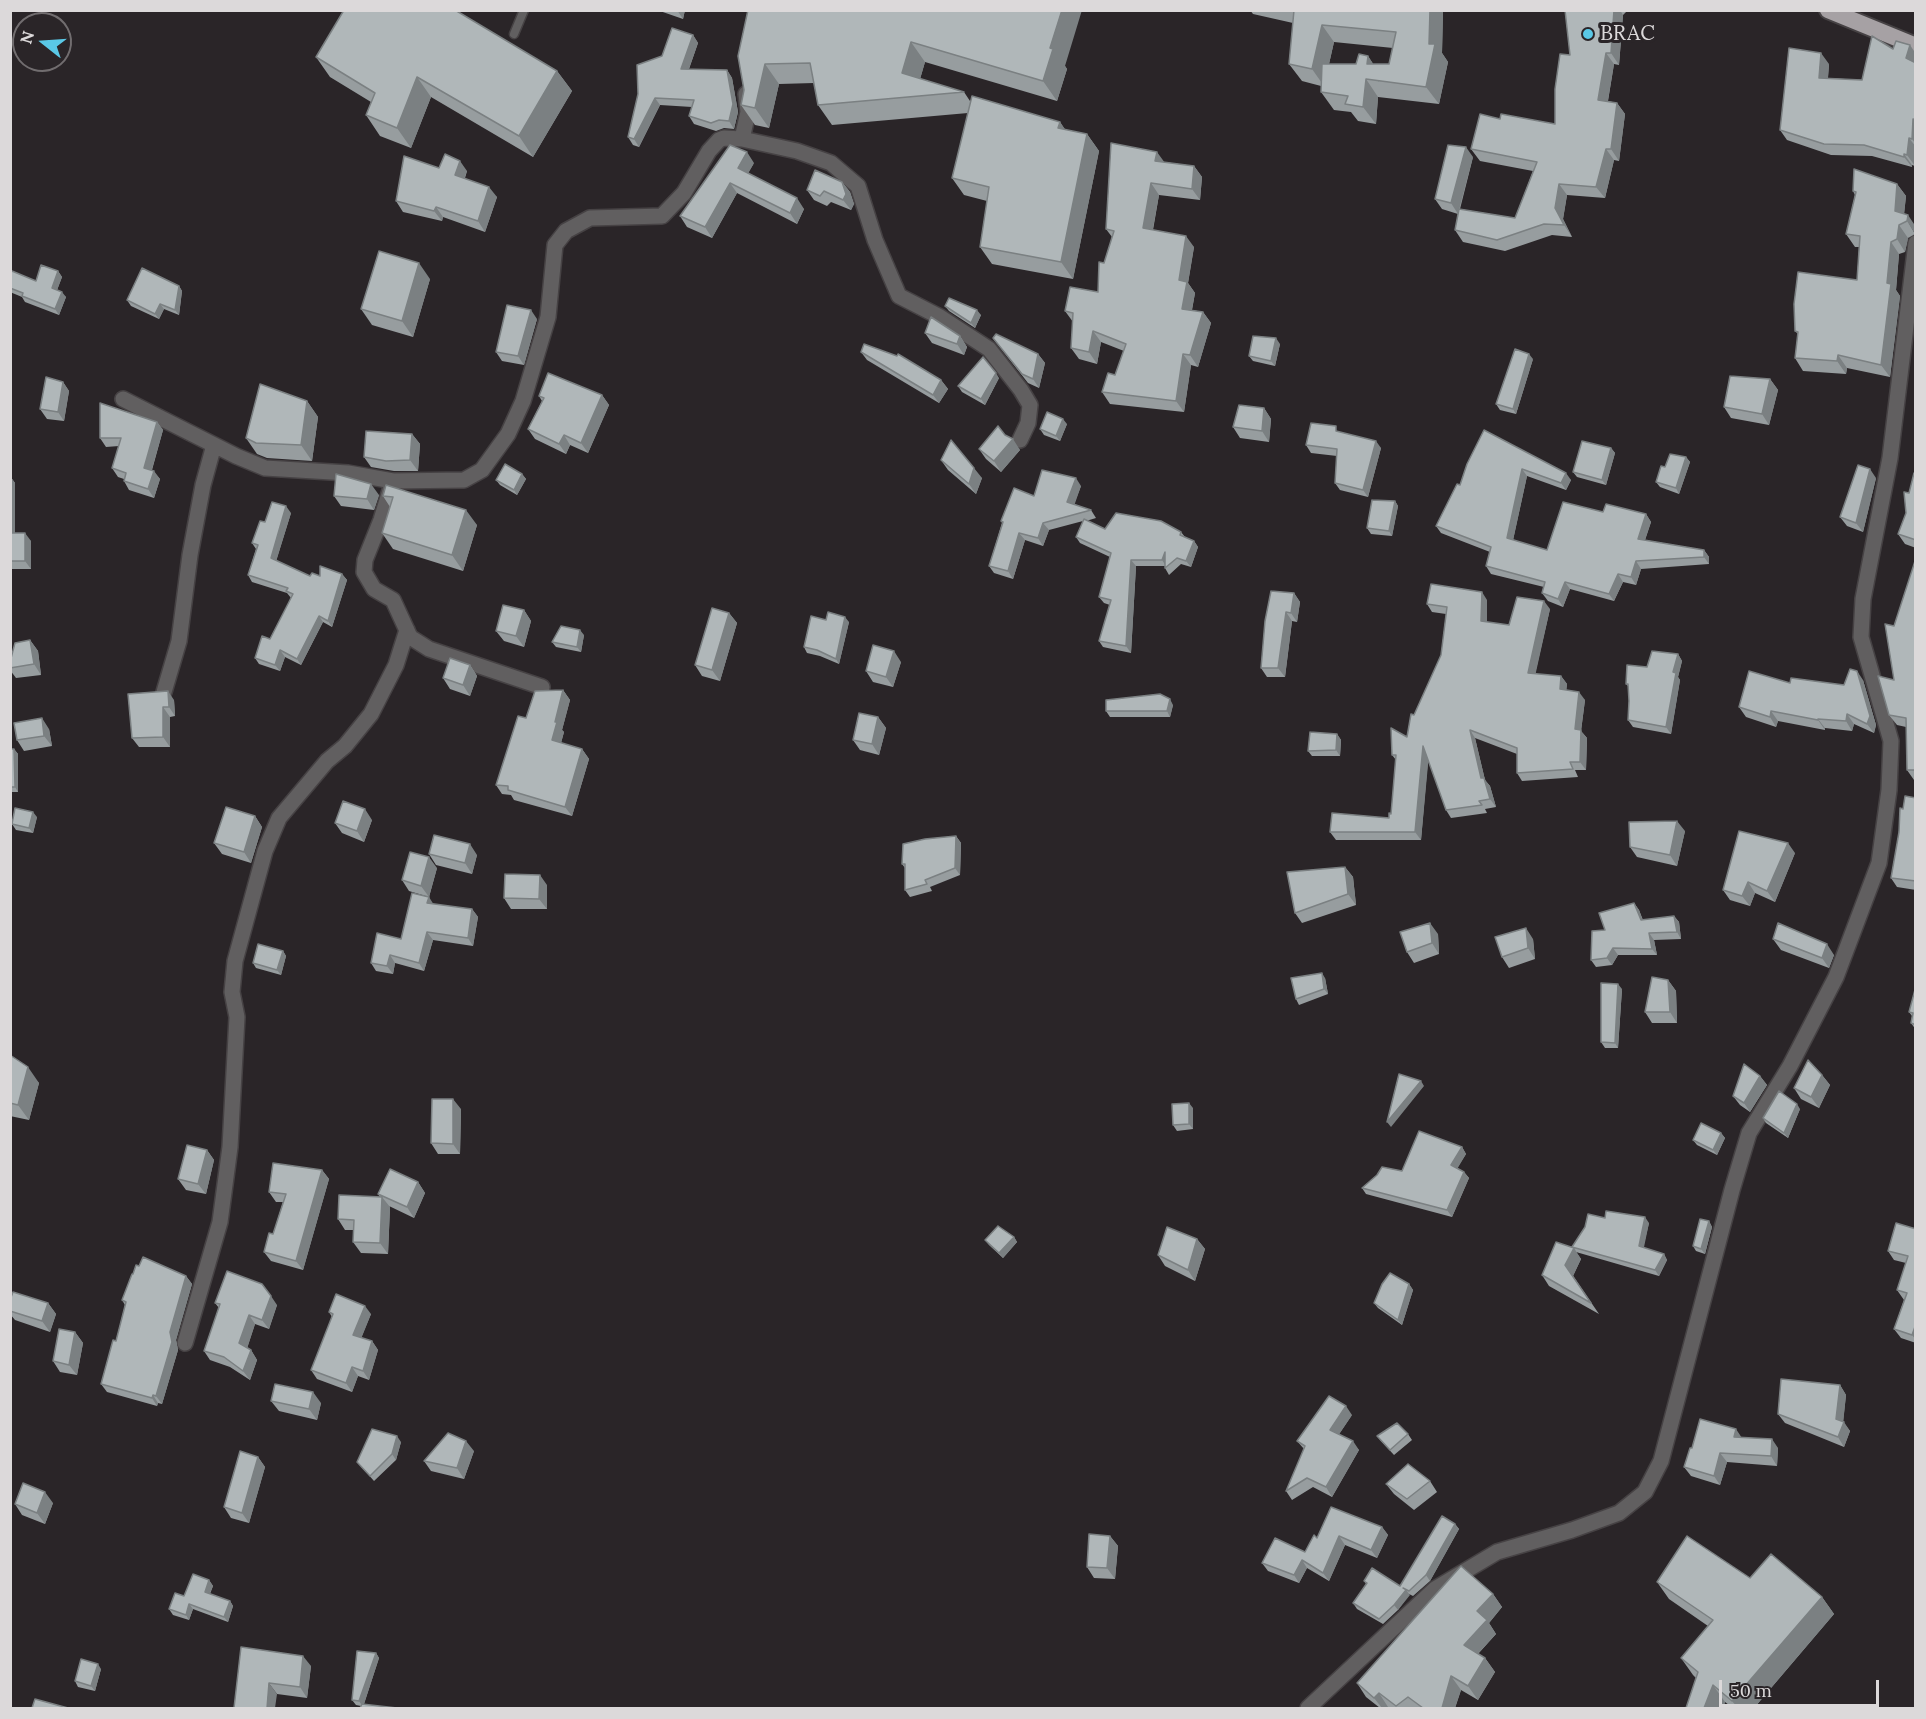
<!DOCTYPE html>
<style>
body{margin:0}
#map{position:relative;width:1926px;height:1719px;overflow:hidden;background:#2a2528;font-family:Lora,serif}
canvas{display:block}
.frame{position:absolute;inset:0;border:12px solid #dcd9da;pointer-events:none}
.north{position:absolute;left:12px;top:12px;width:60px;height:60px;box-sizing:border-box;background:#2a2528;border:2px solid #716d6f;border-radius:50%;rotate:287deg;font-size:16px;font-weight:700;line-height:24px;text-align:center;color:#dcd9da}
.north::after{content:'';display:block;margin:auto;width:21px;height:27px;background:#5ac8e6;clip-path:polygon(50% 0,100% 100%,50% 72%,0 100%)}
.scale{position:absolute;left:1719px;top:1680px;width:160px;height:27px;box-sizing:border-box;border:3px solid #dcd9da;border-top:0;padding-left:8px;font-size:18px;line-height:21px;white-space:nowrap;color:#dcd9da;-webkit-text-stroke:4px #2a2528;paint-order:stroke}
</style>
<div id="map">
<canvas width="1926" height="1719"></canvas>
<div class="frame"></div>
<div class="north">N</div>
<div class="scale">50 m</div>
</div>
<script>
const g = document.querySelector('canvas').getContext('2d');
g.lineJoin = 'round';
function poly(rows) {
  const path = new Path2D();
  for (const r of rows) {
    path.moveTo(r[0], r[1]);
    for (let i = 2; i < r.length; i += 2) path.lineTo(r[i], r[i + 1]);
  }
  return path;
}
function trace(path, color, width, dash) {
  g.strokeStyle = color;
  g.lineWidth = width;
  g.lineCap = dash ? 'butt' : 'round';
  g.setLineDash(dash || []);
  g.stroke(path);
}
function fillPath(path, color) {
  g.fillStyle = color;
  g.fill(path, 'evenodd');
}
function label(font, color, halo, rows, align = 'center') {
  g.font = font + ' Lora,serif';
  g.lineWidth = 6;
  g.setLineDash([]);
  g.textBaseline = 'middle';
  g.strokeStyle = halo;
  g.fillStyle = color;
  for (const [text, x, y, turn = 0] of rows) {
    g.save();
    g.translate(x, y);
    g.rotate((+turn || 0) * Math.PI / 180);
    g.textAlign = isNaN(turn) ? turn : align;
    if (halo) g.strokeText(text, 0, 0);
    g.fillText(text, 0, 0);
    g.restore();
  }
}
const service = poly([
 [514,34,524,10]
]);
const minor = poly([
 [742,139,797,151,831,163,858,186,875,240,899,296,940,317,989,349,1021,390,1030,405,1028,423,1020,440],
 [123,399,236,456,265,468,348,473,393,481,464,480,482,470,508,434,523,401,548,317,555,245,566,231,590,218,662,216,684,193,709,151,719,140,724,138,742,139,748,112,746,94],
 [392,484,381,520,365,560,364,572,374,589,393,600,410,637,429,649,542,687],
 [164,692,179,641,190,555,203,485,214,445],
 [185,1343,220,1222,230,1147,237,1017,232,992,235,961,265,851,279,818,327,761,345,746,371,714,396,665,407,630],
 [1308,1708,1435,1589,1497,1552,1572,1530,1619,1513,1645,1492,1661,1461,1732,1190,1749,1133,1790,1066,1836,977,1879,863,1889,790,1891,741,1861,637,1863,599,1890,458,1916,243]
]);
const trunk = poly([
 [1828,10,1916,46]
]);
trace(service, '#464244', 11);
trace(minor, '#464244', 18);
trace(trunk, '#464244', 20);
trace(service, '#615f60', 8);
trace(minor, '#615f60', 15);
trace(trunk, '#a6a1a4', 16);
fillPath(poly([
 [657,10,685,10,683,19],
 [748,10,1065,66,1067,69,1057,101,925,62,920,79,964,92,970,101,1060,122,1065,130,1087,134,1099,151,1073,279,992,264,980,247,987,201,964,195,952,178,968,113,832,125,818,105,814,83,779,84,769,128,755,125,741,105,744,90],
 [1250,10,1443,10,1442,53,1448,62,1439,104,1378,97,1376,124,1358,121,1351,112,1334,110,1321,92,1321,86,1302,81,1289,64,1293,23,1253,14],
 [1334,42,1393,48,1389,64,1373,64,1368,56,1356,64,1329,64],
 [1565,10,1628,10,1623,15,1619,65,1614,64,1608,101,1617,103,1625,114,1619,161,1614,160,1605,198,1567,195,1563,219,1572,237,1552,235,1505,251,1463,242,1455,230,1458,214,1442,209,1435,199,1473,157,1460,209,1515,218,1533,171,1480,161,1471,149,1555,124,1570,55],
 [693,35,698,43,689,69,727,70,732,78,738,112,734,129,724,128,716,131,694,124,689,116,692,107,660,105,639,147,633,145,628,137],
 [1916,54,1916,160,1915,166,1912,165,1912,167,1872,156,1831,155,1787,140,1780,130,1829,64,1828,78,1862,80],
 [316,57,557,71,572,91,533,157,431,97,411,148,380,136,366,115,371,102,330,77],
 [1164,162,1194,166,1202,177,1200,200,1159,195,1153,230,1194,247,1188,283,1195,293,1192,310,1203,312,1211,323,1198,367,1191,365,1184,412,1110,404,1102,392,1115,375,1124,351,1101,342,1097,364,1079,359,1071,348,1073,322,1065,311,1098,292,1104,263,1112,237,1106,229],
 [754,163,748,173,804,209,797,224,737,193,712,238,687,227,680,216],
 [439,168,467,171,465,178,497,197,485,232,443,217,442,221,403,212,396,201],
 [842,182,850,192,854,204,851,210,831,202,827,206,814,200,807,190],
 [1897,184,1906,196,1904,214,1915,234,1908,238,1905,252,1899,254,1896,290,1900,296,1890,377,1847,368,1846,374,1803,371,1795,358,1798,334,1795,331,1857,280,1859,247,1855,247,1846,234,1855,195,1853,191],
 [58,271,62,277,57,290,66,297,59,315,25,302,22,297,10,292,10,275,36,281],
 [430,279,413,337,372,325,361,309],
 [179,286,182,291,179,315,164,309,159,319,131,306,127,300],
 [945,306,981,315,975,328,949,311],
 [537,319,524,365,502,361,496,352],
 [925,333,960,336,967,347,964,355,932,343],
 [993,338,1038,354,1045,363,1039,388,1028,383],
 [1280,344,1275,366,1253,361,1249,356],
 [861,352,897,356,941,380,948,389,939,403,867,360],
 [1533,359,1516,414,1500,410,1496,404],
 [999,378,985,405,962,392,958,386],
 [1770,379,1778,390,1769,425,1731,418,1724,407],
 [63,382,69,391,64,421,47,419,40,409],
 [602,395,609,405,588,453,570,445,566,454,535,439,528,429,542,401,539,396],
 [307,401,318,417,312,461,267,458,257,454,246,438],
 [1264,408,1271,419,1269,442,1240,438,1233,427],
 [157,422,163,430,152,470,160,479,154,498,129,490,124,481,124,479,118,477,112,468,119,446,106,447,100,438],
 [1067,424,1060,441,1044,435,1040,429],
 [1484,430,1571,480,1566,490,1527,476,1513,540,1547,550,1603,512,1646,514,1651,522,1645,540,1704,550,1709,557,1709,564,1641,569,1636,585,1623,582,1614,601,1570,589,1563,607,1548,601,1542,593,1544,587,1491,574,1486,566,1490,552,1441,533,1436,526,1460,485],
 [1340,432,1381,448,1368,497,1340,490,1335,483,1337,456,1311,453,1306,445],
 [412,434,420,444,418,471,394,471,371,467,364,457],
 [1005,435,1020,450,1001,472,986,459,979,449],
 [1611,448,1615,453,1606,485,1577,477,1573,472],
 [1686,457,1690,462,1679,494,1660,487,1656,482,1665,467],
 [941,460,982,478,976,494,948,470],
 [522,474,526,479,517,495,500,485,496,480],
 [1916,474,1916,548,1905,544,1898,534,1906,513,1909,493],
 [10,476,15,483,15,533,31,541,31,569,10,569],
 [1876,478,1863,532,1847,526,1840,517],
 [386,485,477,525,463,571,393,549,382,533,390,507,383,496],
 [1081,486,1074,504,1091,510,1096,518,1086,521,1105,529,1181,532,1185,537,1194,541,1198,547,1191,567,1181,564,1169,575,1165,568,1165,566,1136,566,1131,653,1103,647,1099,641,1110,605,1104,603,1099,597,1110,557,1080,543,1076,537,1083,521,1049,530,1043,546,1025,540,1013,579,994,573,989,566,1002,523,1001,521,1034,496],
 [379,495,374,510,341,506,334,496],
 [1395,501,1398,506,1392,536,1371,534,1367,528],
 [291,513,276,561,310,576,320,576,342,574,347,580,332,627,323,622,301,665,285,657,280,671,259,664,255,658,270,639,291,598,287,593,252,582,248,575,256,549,252,543,265,522],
 [1916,558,1916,780,1914,780,1907,770,1906,727,1897,725,1889,715,1894,680,1894,626],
 [1294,593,1300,602,1297,622,1292,621,1285,677,1267,677,1261,668],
 [1487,600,1487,622,1509,625,1550,609,1535,674,1561,676,1567,684,1566,690,1585,700,1581,731,1587,738,1586,770,1575,770,1578,777,1522,781,1517,773,1517,754,1475,738,1485,780,1490,786,1496,807,1485,809,1487,813,1451,818,1446,810,1428,760,1421,840,1336,840,1330,832,1389,818,1391,814,1396,760,1392,755,1407,737,1414,715,1441,655,1446,614,1432,612,1427,604],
 [524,610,531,621,524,647,504,641,496,631],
 [729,613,737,623,720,681,702,676,695,665],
 [826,620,849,622,839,664,820,656,807,653,804,647],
 [584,635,581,652,556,647,552,642],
 [30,640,38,651,41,675,16,678,10,670,10,662],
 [1678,654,1682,661,1678,677,1680,680,1671,734,1633,727,1628,720,1629,701,1629,687,1626,684,1647,667],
 [901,662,893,687,873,682,866,671],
 [470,665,477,676,470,696,450,689,443,678],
 [1863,680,1876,725,1874,733,1854,724,1852,731,1825,728,1825,730,1778,721,1776,727,1746,717,1739,707,1790,683,1844,685],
 [563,690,570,700,562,730,564,732,561,743,582,749,589,759,572,816,514,800,511,795,502,794,496,785,526,718],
 [128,694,174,700,175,716,170,717,170,747,139,747,132,738],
 [1173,705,1170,717,1110,717,1106,711],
 [878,717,886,728,879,755,860,750,853,740],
 [49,729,52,746,24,751,17,740],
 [1337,734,1341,740,1340,756,1312,756,1308,751],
 [10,749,14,749,18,754,18,792,10,792],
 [1916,798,1916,890,1897,887,1891,878,1903,809],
 [255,816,262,827,251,863,222,854,214,843],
 [37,817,33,833,16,830,12,824],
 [372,820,364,842,342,833,335,823],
 [1685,831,1677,866,1637,857,1630,847],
 [956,836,961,843,960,875,930,887,932,891,910,897,905,890,905,868,902,864],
 [1795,853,1775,902,1755,893,1750,906,1730,900,1723,890],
 [429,854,477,855,472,874,436,865],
 [1345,867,1353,877,1356,905,1302,923,1295,913],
 [437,868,429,897,409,891,402,880],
 [547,885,547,909,511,909,504,898],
 [1634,903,1639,910,1643,920,1674,916,1679,922,1681,939,1654,940,1657,955,1618,955,1612,965,1596,967,1591,960,1605,930],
 [433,904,472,909,478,917,473,946,433,940,424,971,395,963,393,974,376,971,371,963,401,939],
 [1438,934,1439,954,1414,963,1407,952],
 [1533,939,1535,959,1509,968,1502,957],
 [1773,939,1834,955,1829,968,1781,950],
 [283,951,286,956,281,975,256,968,253,963],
 [1325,978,1328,994,1299,1005,1296,999],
 [1668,980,1676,991,1677,1023,1652,1023,1645,1012],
 [1916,986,1916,1030,1911,1023,1912,1016,1909,1012],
 [1622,989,1618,1048,1605,1048,1601,1042],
 [10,1055,39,1083,29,1120,10,1116],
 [1822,1075,1830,1085,1819,1108,1801,1099,1794,1088],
 [1760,1076,1767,1085,1750,1112,1740,1105,1733,1096],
 [1193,1108,1193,1129,1177,1131,1173,1125],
 [461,1109,460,1154,438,1154,431,1143],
 [1800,1109,1788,1138,1766,1123,1763,1118],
 [1721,1133,1725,1138,1717,1155,1697,1145,1693,1140],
 [1462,1147,1466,1154,1457,1168,1464,1172,1469,1178,1452,1217,1366,1194,1362,1188],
 [207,1150,214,1160,206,1194,186,1190,178,1179],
 [322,1170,329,1179,303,1270,271,1261,264,1252,273,1234,283,1202,276,1202,269,1192],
 [418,1182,425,1193,414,1218,389,1206,390,1207,388,1254,361,1253,353,1242,354,1230,345,1230,338,1219,380,1197,378,1194],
 [1605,1218,1649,1223,1643,1248,1664,1254,1667,1260,1659,1276,1576,1252,1581,1259,1573,1276,1599,1314,1549,1286,1542,1275,1573,1248,1572,1247],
 [1709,1221,1712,1227,1705,1254,1696,1251,1693,1246],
 [1916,1229,1916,1343,1901,1338,1894,1329,1904,1300,1897,1290,1906,1263,1894,1260,1888,1251],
 [1014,1237,1017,1242,1003,1258,989,1245,985,1240],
 [1197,1239,1205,1249,1195,1281,1165,1266,1158,1255],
 [186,1276,192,1284,176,1340,178,1350,162,1404,158,1403,157,1406,107,1392,101,1384,116,1341,125,1305,122,1300],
 [1409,1284,1413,1290,1402,1325,1378,1308,1374,1303],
 [10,1300,48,1303,56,1314,50,1332,15,1320,10,1314],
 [215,1303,277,1305,269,1329,255,1324,247,1348,251,1350,257,1360,250,1380,230,1367,210,1360,204,1351,219,1308],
 [329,1312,371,1314,361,1338,372,1341,378,1350,369,1380,358,1376,352,1392,317,1379,311,1370,332,1317],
 [75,1332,83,1343,77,1375,60,1372,53,1361],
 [1840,1385,1846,1395,1843,1422,1850,1431,1844,1447,1785,1423,1778,1414],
 [271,1401,321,1403,317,1420,279,1411],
 [1352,1415,1339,1434,1359,1450,1332,1497,1313,1487,1292,1500,1286,1491,1304,1449,1297,1441],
 [1408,1434,1412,1440,1394,1455,1381,1441,1377,1436],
 [1741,1437,1778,1448,1777,1466,1727,1462,1720,1485,1691,1476,1684,1467,1692,1448],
 [401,1442,396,1460,374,1481,357,1462],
 [474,1451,464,1479,431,1471,424,1461],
 [258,1457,265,1467,249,1523,231,1518,224,1507],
 [1430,1481,1437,1492,1414,1510,1394,1494,1386,1484],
 [53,1503,45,1524,22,1515,15,1504],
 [1455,1524,1459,1529,1430,1581,1413,1596,1409,1594,1398,1610,1383,1624,1357,1609,1353,1603,1366,1584,1364,1581,1400,1586],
 [1382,1527,1388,1535,1377,1558,1345,1545,1329,1581,1307,1568,1299,1583,1268,1571,1262,1563,1305,1552,1317,1538],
 [1110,1536,1118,1546,1115,1579,1094,1578,1087,1567],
 [1750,1578,1822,1597,1834,1614,1754,1708,1733,1708,1725,1702,1723,1708,1686,1708,1696,1678,1693,1675,1681,1658,1708,1626,1669,1599,1657,1582],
 [209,1580,213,1586,210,1594,230,1601,233,1606,228,1622,193,1609,189,1620,173,1615,169,1609,184,1596],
 [1493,1594,1502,1607,1489,1623,1496,1634,1478,1654,1485,1658,1495,1672,1478,1700,1461,1690,1455,1708,1391,1708,1388,1707,1387,1708,1380,1708,1366,1697,1357,1683],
 [241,1647,311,1666,307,1698,277,1694],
 [376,1653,379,1658,364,1704,361,1706,356,1705,352,1700],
 [101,1669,95,1691,78,1687,75,1681]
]), '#979d9f');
fillPath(poly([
 [677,10,685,10,683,19],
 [1062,10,1082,10,1065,66,1067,69,1057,101,1043,81,1050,48],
 [1430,10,1443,10,1442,53,1448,62,1439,104,1426,87],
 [1614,10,1620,10,1623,15,1619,65,1611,53],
 [1322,25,1334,42,1324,86,1312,69],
 [693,35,698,43,686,77,681,69],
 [911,42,925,62,916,93,902,73],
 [1910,45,1916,54,1916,63,1906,58],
 [1606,53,1614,64,1606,112,1598,100],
 [1821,53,1829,64,1827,89,1819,78],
 [1368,56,1380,74,1379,82,1367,64],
 [765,64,779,84,769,128,755,108],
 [727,70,732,78,738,112,734,129,729,121],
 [557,71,572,91,533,157,519,136],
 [417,77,431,97,411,148,397,128],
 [1366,79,1378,97,1376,124,1363,107],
 [655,98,660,105,639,147,634,139],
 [1617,103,1625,114,1619,161,1611,149],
 [1913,119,1916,122,1916,144,1912,139],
 [1060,122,1072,139,1058,128],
 [1087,134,1099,151,1073,279,1061,262],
 [1909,138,1916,147,1915,166,1907,155],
 [1466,147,1473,157,1458,214,1451,203],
 [1606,149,1614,160,1605,198,1596,187],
 [747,152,754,163,745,179,738,168],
 [1157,152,1165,163,1155,161],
 [1904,154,1912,165,1912,167,1904,157],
 [460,161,467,171,462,185,455,175],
 [1194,166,1202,177,1200,200,1192,189],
 [842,182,850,192,854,204,851,210,843,200],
 [730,183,737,193,712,238,705,227],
 [1151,183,1159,195,1151,239,1143,228],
 [1559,184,1567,195,1563,219,1572,237,1564,225,1555,208],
 [1897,184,1906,196,1903,224,1895,211],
 [489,187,497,197,485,232,478,221],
 [797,198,804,209,797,224,790,213],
 [436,207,443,217,442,221,434,211],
 [1908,215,1916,227,1915,234,1907,221],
 [1899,225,1908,238,1905,252,1897,239],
 [1186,236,1194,247,1188,283,1195,293,1190,320,1182,309,1179,280],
 [1891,242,1899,254,1896,290,1900,296,1890,377,1881,365,1887,283],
 [419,263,430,279,413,337,402,321],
 [58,271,62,277,56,293,52,288],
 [179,286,182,291,179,315,175,310],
 [62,292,66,297,59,315,55,309],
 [160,304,164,309,159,319,155,314],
 [531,310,537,319,524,365,518,356],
 [977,310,981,315,975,328,971,323],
 [1203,312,1211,323,1198,367,1190,355],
 [1093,331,1101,342,1097,364,1089,352],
 [960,336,967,347,964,355,957,344],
 [1276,338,1280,344,1275,366,1271,361],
 [1038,354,1045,363,1039,388,1033,379],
 [1183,354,1191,365,1184,412,1176,401],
 [1529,354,1533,359,1516,414,1513,409],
 [1838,355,1847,368,1846,374,1837,361],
 [996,373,999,378,985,405,981,399],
 [1770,379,1778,390,1769,425,1762,414],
 [941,380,948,389,939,403,933,395],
 [63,382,69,391,64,421,58,412],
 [602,395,609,405,588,453,581,443],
 [307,401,318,417,312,461,301,445],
 [1264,408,1271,419,1269,442,1262,431],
 [1063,419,1067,424,1060,441,1056,436],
 [157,422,163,430,150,476,144,468],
 [412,434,420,444,418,471,410,460],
 [564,435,570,445,566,454,559,444],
 [1013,439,1020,450,1001,472,994,461],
 [1376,441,1381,448,1368,497,1363,490],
 [1611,448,1615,453,1606,485,1602,480],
 [1686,457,1690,462,1679,494,1676,488],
 [974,468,982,478,976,494,969,484],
 [1522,469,1527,476,1512,545,1507,538],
 [1870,469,1876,478,1863,532,1856,523],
 [154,471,160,479,154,498,148,489],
 [1566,473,1571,480,1566,490,1561,483],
 [522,474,526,479,517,495,514,490],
 [10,476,15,483,15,541,10,534],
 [1076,478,1081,486,1073,509,1067,502],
 [371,484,379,495,374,510,367,499],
 [1395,501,1398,506,1392,536,1389,531],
 [286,506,291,513,275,565,271,558],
 [466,510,477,525,463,571,452,555],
 [1646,514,1651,522,1643,546,1638,539],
 [1043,523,1049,530,1043,546,1038,538],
 [25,533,31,541,31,569,25,561],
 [1019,533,1025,540,1013,579,1008,571],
 [1194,541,1198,547,1191,567,1186,561],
 [1704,550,1709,557,1709,564,1704,557],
 [1165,552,1166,566,1162,560],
 [1131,560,1136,566,1131,653,1126,646],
 [1636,561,1641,569,1636,585,1631,577],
 [342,574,347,580,332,627,328,621],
 [1618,574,1623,582,1614,601,1609,594],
 [1565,582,1570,589,1563,607,1558,599],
 [1482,592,1487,600,1487,629,1481,621],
 [1294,593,1300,602,1297,622,1291,613],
 [1544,601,1550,609,1534,681,1528,673],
 [524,610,531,621,524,647,516,636],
 [1286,612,1292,621,1285,677,1278,668],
 [729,613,737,623,720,681,712,670],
 [319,616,323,622,301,665,297,659],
 [845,617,849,622,839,664,836,659],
 [580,630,584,635,581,652,577,647],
 [30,640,38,651,41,675,34,664],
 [280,650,285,657,280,671,275,665],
 [894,651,901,662,893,687,886,677],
 [1678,654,1682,661,1678,677,1680,680,1671,734,1666,727,1673,672],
 [470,665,477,676,470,696,463,685],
 [1857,671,1863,680,1876,725,1874,733,1867,724],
 [1561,676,1567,684,1566,697,1560,689],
 [563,690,570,700,562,730,564,732,559,750,552,740,555,722],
 [168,691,174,700,175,716,169,707],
 [1579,692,1585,700,1581,731,1587,738,1586,770,1580,762,1575,729],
 [1170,699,1173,705,1170,717,1167,711],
 [163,707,170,717,170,747,163,737],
 [1771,711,1778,721,1776,727,1770,717],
 [1847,714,1854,724,1852,731,1846,721],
 [878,717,886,728,879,755,872,744],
 [42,718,49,729,52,746,44,736],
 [1818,719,1825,728,1825,730,1818,720],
 [1470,730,1475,738,1485,780,1490,786,1496,807,1490,799,1481,778],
 [1337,734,1341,740,1340,756,1336,750],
 [1423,746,1429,754,1421,840,1415,832],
 [14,749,18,754,18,792,15,787],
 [582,749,589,759,572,816,565,807],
 [365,809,372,820,364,842,357,831],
 [33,812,37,817,33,833,29,828],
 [255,816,262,827,251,863,244,852],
 [1677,821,1685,831,1677,866,1670,855],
 [956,836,961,843,960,875,955,868],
 [1788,843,1795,853,1775,902,1767,891],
 [470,844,477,855,472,874,465,863],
 [429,857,437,868,429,897,421,886],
 [1345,867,1353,877,1356,905,1348,894],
 [540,875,547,885,547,909,539,899],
 [1748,882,1755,893,1750,906,1742,896],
 [429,897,434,905,427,903],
 [1634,903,1639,910,1645,927,1641,920],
 [472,909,478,917,473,946,468,938],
 [1674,916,1679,922,1681,939,1677,932],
 [1430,923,1438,934,1439,954,1432,943],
 [1526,928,1533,939,1535,959,1528,948],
 [427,932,433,940,424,971,419,963],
 [1649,933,1654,940,1657,955,1652,949],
 [1827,944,1834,955,1829,968,1822,958],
 [1613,948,1618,955,1612,965,1607,958],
 [283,951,286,956,281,975,277,970],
 [390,955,395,963,393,974,387,966],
 [1322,973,1325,978,1328,994,1324,989],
 [1668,980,1676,991,1677,1023,1670,1012],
 [1618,984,1622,989,1618,1048,1615,1043],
 [28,1067,39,1083,29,1120,18,1105],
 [1822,1075,1830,1085,1819,1108,1811,1097],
 [1760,1076,1767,1085,1750,1112,1744,1103],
 [1421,1081,1424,1086,1391,1127,1387,1122],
 [453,1099,461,1109,460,1154,453,1144],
 [1189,1103,1193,1108,1193,1129,1189,1124],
 [1797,1104,1800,1109,1788,1138,1784,1133],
 [1721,1133,1725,1138,1717,1155,1713,1150],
 [1462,1147,1466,1154,1456,1171,1451,1165],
 [207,1150,214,1160,206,1194,198,1184],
 [322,1170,329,1179,303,1270,296,1261],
 [1464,1172,1469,1178,1452,1217,1447,1210],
 [418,1182,425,1193,414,1218,407,1207],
 [382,1197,390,1207,388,1254,380,1243],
 [1645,1217,1649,1223,1643,1252,1639,1246],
 [1709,1221,1712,1227,1705,1254,1701,1249],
 [1014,1237,1017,1242,1003,1258,999,1253],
 [1197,1239,1205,1249,1195,1281,1188,1270],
 [1574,1248,1581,1259,1573,1276,1599,1314,1565,1265],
 [1664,1254,1667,1260,1659,1276,1655,1270],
 [186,1276,192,1284,176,1340,178,1350,162,1404,156,1396,170,1332],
 [1409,1284,1413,1290,1402,1325,1398,1320],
 [271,1296,277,1305,269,1329,262,1320],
 [48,1303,56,1314,50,1332,42,1321],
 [365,1306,371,1314,359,1344,353,1335],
 [249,1315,255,1324,246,1352,239,1343],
 [1916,1324,1916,1340,1912,1335],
 [75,1332,83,1343,77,1375,69,1365],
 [372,1341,378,1350,369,1380,363,1371],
 [251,1350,257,1360,250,1380,243,1371],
 [352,1367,358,1376,352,1392,346,1383],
 [1840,1385,1846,1395,1843,1424,1844,1422,1850,1431,1844,1447,1838,1437,1836,1419],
 [313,1392,321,1403,317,1420,309,1409],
 [153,1395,158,1403,157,1406,152,1398],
 [1346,1406,1352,1415,1336,1439,1330,1430],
 [1736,1429,1742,1438,1734,1437],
 [397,1436,401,1442,396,1460,392,1454],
 [1772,1439,1778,1448,1777,1466,1771,1456],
 [466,1441,474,1451,464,1479,457,1468],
 [1353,1441,1359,1450,1332,1497,1326,1487],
 [1720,1453,1727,1462,1720,1485,1714,1476],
 [258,1457,265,1467,249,1523,242,1513],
 [45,1492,53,1503,45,1524,37,1513],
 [1455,1524,1459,1529,1430,1581,1426,1575],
 [1382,1527,1388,1535,1377,1558,1371,1550],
 [1110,1536,1118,1546,1115,1579,1107,1568],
 [1339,1536,1345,1545,1329,1581,1323,1573],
 [1302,1560,1307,1568,1299,1583,1294,1575],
 [209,1580,213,1586,208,1597,205,1592],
 [1406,1590,1410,1595,1398,1610,1394,1605],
 [1493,1594,1502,1607,1489,1623,1496,1634,1473,1659,1464,1645,1477,1611],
 [1822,1597,1834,1614,1754,1708,1738,1708,1732,1701],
 [230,1601,233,1606,228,1622,224,1617],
 [189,1604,193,1609,189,1620,186,1615],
 [376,1653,379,1658,363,1707,359,1701],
 [303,1656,311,1666,307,1698,300,1687],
 [1485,1658,1495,1672,1478,1700,1468,1686],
 [98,1664,101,1669,95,1691,91,1686],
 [1451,1676,1461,1690,1455,1708,1442,1708],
 [269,1683,277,1694,275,1708,267,1708],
 [1713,1685,1725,1702,1723,1708,1704,1708],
 [1379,1693,1388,1707,1387,1708,1382,1708,1374,1698]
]), '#7b8082');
const building = poly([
 [344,10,455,10,557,71,519,136,417,77,397,128,366,115,375,93,316,57,344,10],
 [748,10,1062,10,1050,48,1053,49,1043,81,911,42,902,73,964,92,818,105,810,63,765,64,755,108,741,105,744,90,738,56,748,10],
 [1294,10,1430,10,1429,44,1435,44,1426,87,1366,79,1363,107,1345,104,1348,96,1321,92,1322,64,1356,64,1359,54,1368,56,1367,64,1389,64,1396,32,1322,25,1312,69,1289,64,1294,10],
 [1565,10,1614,10,1611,53,1606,53,1598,100,1617,103,1611,149,1606,149,1596,187,1559,184,1555,208,1564,225,1544,224,1497,240,1455,230,1459,209,1515,218,1537,162,1471,149,1480,114,1500,119,1501,114,1555,124,1555,89,1560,54,1570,55,1565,10],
 [672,28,693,35,681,69,727,70,733,104,729,121,719,120,711,123,689,116,694,100,655,98,634,139,628,137,638,94,637,65,662,56,672,28],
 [1872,36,1893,49,1896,41,1910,45,1906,58,1916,63,1916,120,1913,119,1912,139,1909,138,1907,155,1904,154,1904,157,1864,145,1824,144,1780,130,1789,48,1821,53,1819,78,1862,80,1872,36],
 [972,96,1060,122,1058,128,1087,134,1061,262,980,247,989,187,952,178,972,96],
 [1111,143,1157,152,1155,161,1194,166,1192,189,1151,183,1143,228,1186,236,1179,280,1187,282,1182,309,1203,312,1190,355,1183,354,1176,401,1102,392,1108,373,1115,375,1126,344,1093,331,1089,352,1071,348,1073,313,1065,311,1070,287,1098,292,1099,262,1104,263,1114,231,1106,229,1111,143],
 [730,145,747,152,738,168,797,198,790,213,730,183,705,227,680,216,730,145],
 [1448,145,1466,147,1451,203,1435,199,1448,145],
 [445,154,460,161,455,175,489,187,478,221,436,207,434,211,396,201,404,156,439,168,445,154],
 [1854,169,1897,184,1895,211,1908,215,1907,221,1899,225,1897,239,1891,242,1887,283,1891,284,1881,365,1838,355,1837,361,1795,358,1798,332,1795,331,1794,304,1798,272,1857,280,1860,236,1846,234,1856,192,1853,191,1854,169],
 [815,170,842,182,846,194,843,200,824,191,820,196,807,190,815,170],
 [379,251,419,263,402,321,361,309,379,251],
 [41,265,58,271,52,288,62,292,55,309,22,296,23,293,10,288,10,275,12,271,36,281,41,265],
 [142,268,179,286,175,310,160,304,155,314,127,300,142,268],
 [949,298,977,310,971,323,945,306,949,298],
 [507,305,531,310,518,356,496,352,507,305],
 [931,317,960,336,957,344,925,333,931,317],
 [996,334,1038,354,1033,379,1022,374,993,338,996,334],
 [1253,336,1276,338,1271,361,1249,356,1253,336],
 [864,344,897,356,898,354,941,380,933,395,861,352,864,344],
 [1515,349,1529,354,1513,409,1496,404,1515,349],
 [983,357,996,373,981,399,958,386,983,357],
 [548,373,602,395,581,443,564,435,559,444,528,429,544,398,539,396,548,373],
 [1730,376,1770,379,1762,414,1724,407,1730,376],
 [46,377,63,382,58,412,40,409,46,377],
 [260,384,307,401,301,445,256,443,246,438,260,384],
 [100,403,157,422,144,468,154,471,148,489,124,481,126,473,112,468,121,438,100,438,100,403],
 [1239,405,1264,408,1262,431,1233,427,1239,405],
 [1047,412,1063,419,1056,436,1040,429,1047,412],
 [1311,423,1336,426,1336,431,1376,441,1363,490,1335,483,1337,449,1306,445,1311,423],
 [998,426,1005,435,1013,439,994,461,979,449,998,426],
 [1484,430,1566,473,1561,483,1522,469,1507,538,1547,550,1563,502,1603,512,1606,504,1646,514,1638,539,1704,550,1704,557,1636,561,1631,577,1618,574,1609,594,1565,582,1558,599,1542,593,1545,582,1486,566,1491,547,1436,526,1457,484,1460,485,1467,464,1484,430],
 [366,431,412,434,410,460,386,461,364,457,366,431],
 [951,440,974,468,969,484,941,460,951,440],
 [1582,441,1611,448,1602,480,1573,472,1582,441],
 [1670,454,1686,457,1676,488,1656,482,1661,466,1665,467,1670,454],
 [505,464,522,474,514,490,496,480,505,464],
 [1858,465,1870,469,1856,523,1840,517,1858,465],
 [1042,470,1076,478,1067,502,1091,510,1043,523,1038,538,1019,533,1008,571,989,566,1003,522,1001,521,1014,488,1034,496,1042,470],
 [1914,473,1916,474,1916,540,1898,534,1906,513,1904,492,1909,493,1914,473],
 [336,474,371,484,367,499,334,496,336,474],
 [386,485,466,510,452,555,382,533,393,497,383,496,386,485],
 [1372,500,1395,501,1389,531,1367,528,1372,500],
 [272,502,286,506,271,558,310,576,312,573,320,576,320,566,342,574,328,621,319,616,297,659,280,650,275,665,255,658,262,636,270,639,293,594,286,591,288,588,248,575,258,545,252,543,260,521,265,522,272,502],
 [1116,513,1161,521,1181,532,1180,535,1194,541,1186,561,1177,558,1165,568,1165,552,1162,560,1131,560,1126,646,1099,641,1111,600,1099,597,1111,553,1076,537,1084,519,1105,529,1116,513],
 [10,533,25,533,25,561,10,561,10,533],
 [1916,558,1916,770,1907,770,1906,718,1889,715,1878,676,1894,680,1885,624,1894,626,1916,558],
 [1431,584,1482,592,1481,621,1509,625,1517,597,1544,601,1528,673,1561,676,1560,689,1579,692,1575,729,1581,730,1580,762,1570,762,1573,769,1517,773,1517,748,1470,730,1481,778,1484,778,1490,799,1479,801,1482,805,1446,810,1423,746,1415,832,1330,832,1332,813,1389,818,1389,813,1391,814,1396,755,1392,755,1391,728,1407,737,1411,714,1414,715,1441,655,1447,607,1427,604,1431,584],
 [1271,591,1294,593,1291,613,1286,612,1278,668,1261,668,1265,621,1271,591],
 [503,605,524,610,516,636,496,631,503,605],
 [712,608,729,613,712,670,695,665,712,608],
 [828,612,845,617,836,659,817,650,804,647,811,616,826,620,828,612],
 [561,626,580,630,577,647,552,642,561,626],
 [30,640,34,664,10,668,10,662,15,643,30,640],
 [873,645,894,651,886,677,866,671,873,645],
 [1652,651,1678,654,1673,672,1676,673,1666,727,1628,720,1629,701,1628,684,1626,684,1627,665,1647,667,1652,651],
 [450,658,470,665,463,685,443,678,450,658],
 [1850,669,1857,671,1870,716,1867,724,1847,714,1846,721,1818,719,1818,720,1771,711,1770,717,1739,707,1749,671,1790,683,1791,678,1844,685,1850,669],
 [563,690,555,722,557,722,552,740,582,749,565,807,508,790,508,786,496,785,518,716,526,718,535,691,563,690],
 [168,691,169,707,163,707,163,737,132,738,128,694,168,691],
 [1160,694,1170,699,1167,711,1106,711,1106,700,1160,694],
 [859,713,878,717,872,744,853,740,859,713],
 [42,718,44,736,17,740,14,723,42,718],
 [1310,732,1337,734,1336,750,1308,751,1310,732],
 [10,749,14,749,15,787,10,787,10,749],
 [1905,796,1916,798,1916,881,1891,878,1899,832,1900,808,1903,809,1905,796],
 [343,801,365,809,357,831,335,823,343,801],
 [226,807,255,816,244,852,214,843,226,807],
 [15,808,33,812,29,828,12,824,15,808],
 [1677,821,1670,855,1630,847,1629,822,1677,821],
 [1739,831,1788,843,1767,891,1748,882,1742,896,1723,890,1739,831],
 [434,835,470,844,465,863,429,854,434,835],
 [956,836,955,868,925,880,927,884,905,890,905,864,902,864,903,844,925,839,956,836],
 [410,852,429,857,421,886,402,880,410,852],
 [1345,867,1348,894,1295,913,1287,872,1345,867],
 [505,874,540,875,539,899,504,898,505,874],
 [412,893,429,897,427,903,472,909,468,938,427,932,419,963,390,955,387,966,371,963,377,933,401,939,412,893],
 [1634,903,1641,920,1674,916,1677,932,1649,933,1652,949,1613,948,1607,958,1591,960,1592,931,1605,930,1599,913,1634,903],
 [1430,923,1432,943,1407,952,1400,932,1430,923],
 [1778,923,1827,944,1822,958,1773,939,1778,923],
 [1526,928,1528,948,1502,957,1495,937,1526,928],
 [258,944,283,951,277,970,253,963,258,944],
 [1322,973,1324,989,1296,999,1291,978,1322,973],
 [1652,977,1668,980,1670,1012,1645,1012,1652,977],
 [1601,983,1618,984,1615,1043,1601,1042,1601,983],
 [1916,986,1916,1025,1911,1023,1913,1013,1909,1012,1916,986],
 [10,1055,28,1067,18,1105,10,1103,10,1055],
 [1808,1060,1822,1075,1811,1097,1794,1088,1808,1060],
 [1744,1064,1760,1076,1744,1103,1733,1096,1744,1064],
 [1399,1074,1421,1081,1387,1122,1399,1074],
 [1779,1091,1797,1104,1784,1133,1763,1118,1779,1091],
 [432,1099,453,1099,453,1144,431,1143,432,1099],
 [1189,1103,1189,1124,1173,1125,1172,1104,1189,1103],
 [1701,1123,1721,1133,1713,1150,1693,1140,1701,1123],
 [1419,1131,1462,1147,1451,1165,1464,1172,1447,1210,1362,1188,1377,1175,1382,1167,1402,1171,1419,1131],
 [187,1145,207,1150,198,1184,178,1179,187,1145],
 [273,1163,322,1170,296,1261,264,1252,269,1233,273,1234,286,1194,269,1192,273,1163],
 [390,1169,418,1182,407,1207,378,1194,390,1169],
 [339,1195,382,1197,380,1243,353,1242,354,1220,338,1219,339,1195],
 [1606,1211,1645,1217,1639,1246,1664,1254,1655,1270,1572,1247,1585,1227,1588,1214,1605,1218,1606,1211],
 [1700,1219,1709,1221,1701,1249,1693,1246,1700,1219],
 [1896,1223,1916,1229,1916,1324,1912,1335,1894,1329,1907,1293,1897,1290,1908,1256,1888,1251,1896,1223],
 [998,1226,1014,1237,999,1253,985,1240,998,1226],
 [1167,1227,1197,1239,1188,1270,1158,1255,1167,1227],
 [1556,1242,1574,1248,1565,1265,1591,1303,1542,1275,1556,1242],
 [143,1257,186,1276,170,1332,172,1342,156,1396,153,1395,152,1398,101,1384,113,1340,116,1341,126,1302,122,1300,132,1274,133,1274,136,1265,139,1266,143,1257],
 [227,1271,262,1284,271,1296,262,1320,249,1315,239,1343,251,1350,243,1371,224,1357,204,1351,220,1304,215,1303,227,1271],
 [1390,1273,1409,1284,1398,1320,1374,1303,1382,1284,1390,1273],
 [13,1292,48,1303,42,1321,10,1311,10,1300,13,1292],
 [336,1294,365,1306,353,1335,372,1341,363,1371,352,1367,346,1383,311,1370,333,1314,329,1312,336,1294],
 [59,1329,75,1332,69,1365,53,1361,59,1329],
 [1781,1379,1840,1385,1836,1419,1844,1422,1838,1437,1778,1414,1781,1379],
 [275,1384,313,1392,309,1409,271,1401,275,1384],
 [1329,1396,1346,1406,1330,1430,1353,1441,1326,1487,1307,1478,1286,1491,1305,1446,1297,1441,1329,1396],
 [1700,1419,1736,1429,1734,1437,1772,1439,1771,1456,1720,1453,1714,1476,1684,1467,1690,1448,1692,1448,1700,1419],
 [1397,1423,1408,1434,1390,1450,1377,1436,1397,1423],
 [372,1429,397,1436,392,1454,370,1476,357,1462,372,1429],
 [448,1433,466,1441,457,1468,424,1461,448,1433],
 [240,1451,258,1457,242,1513,224,1507,240,1451],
 [1408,1464,1430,1481,1407,1499,1386,1484,1408,1464],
 [23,1483,45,1492,37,1513,15,1504,23,1483],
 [1331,1507,1382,1527,1371,1550,1339,1536,1323,1573,1302,1560,1294,1575,1262,1563,1275,1538,1305,1552,1314,1535,1317,1538,1331,1507],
 [1442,1516,1455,1524,1426,1575,1409,1591,1403,1588,1406,1590,1394,1605,1379,1619,1353,1603,1367,1583,1364,1581,1372,1568,1400,1586,1442,1516],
 [1089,1534,1110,1536,1107,1568,1087,1567,1089,1534],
 [1687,1536,1750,1578,1771,1554,1822,1597,1732,1701,1713,1685,1704,1708,1686,1708,1698,1672,1681,1658,1713,1620,1657,1582,1687,1536],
 [1461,1566,1493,1594,1477,1611,1487,1620,1464,1645,1485,1658,1468,1686,1451,1676,1442,1708,1423,1708,1408,1697,1396,1706,1379,1693,1374,1698,1357,1683,1461,1566],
 [193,1574,209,1580,205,1592,230,1601,224,1617,189,1604,186,1615,169,1609,175,1593,184,1596,193,1574],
 [241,1647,303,1656,300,1687,269,1683,267,1708,234,1708,241,1647],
 [357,1651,376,1653,359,1701,352,1700,357,1651],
 [81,1659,98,1664,91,1686,75,1681,81,1659],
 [35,1699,68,1708,32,1708,35,1699],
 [362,1704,397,1708,360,1708,362,1704]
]);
fillPath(building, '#b0b7b9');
trace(building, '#7b8082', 1.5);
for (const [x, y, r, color] of [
 [1588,34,6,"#5ac8e6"]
]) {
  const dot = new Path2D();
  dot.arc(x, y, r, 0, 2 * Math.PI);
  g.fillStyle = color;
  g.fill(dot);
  trace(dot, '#2a2528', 2);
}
label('21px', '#dcd9da', '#2a2528', [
 ["BRAC",1600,34]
], 'left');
</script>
